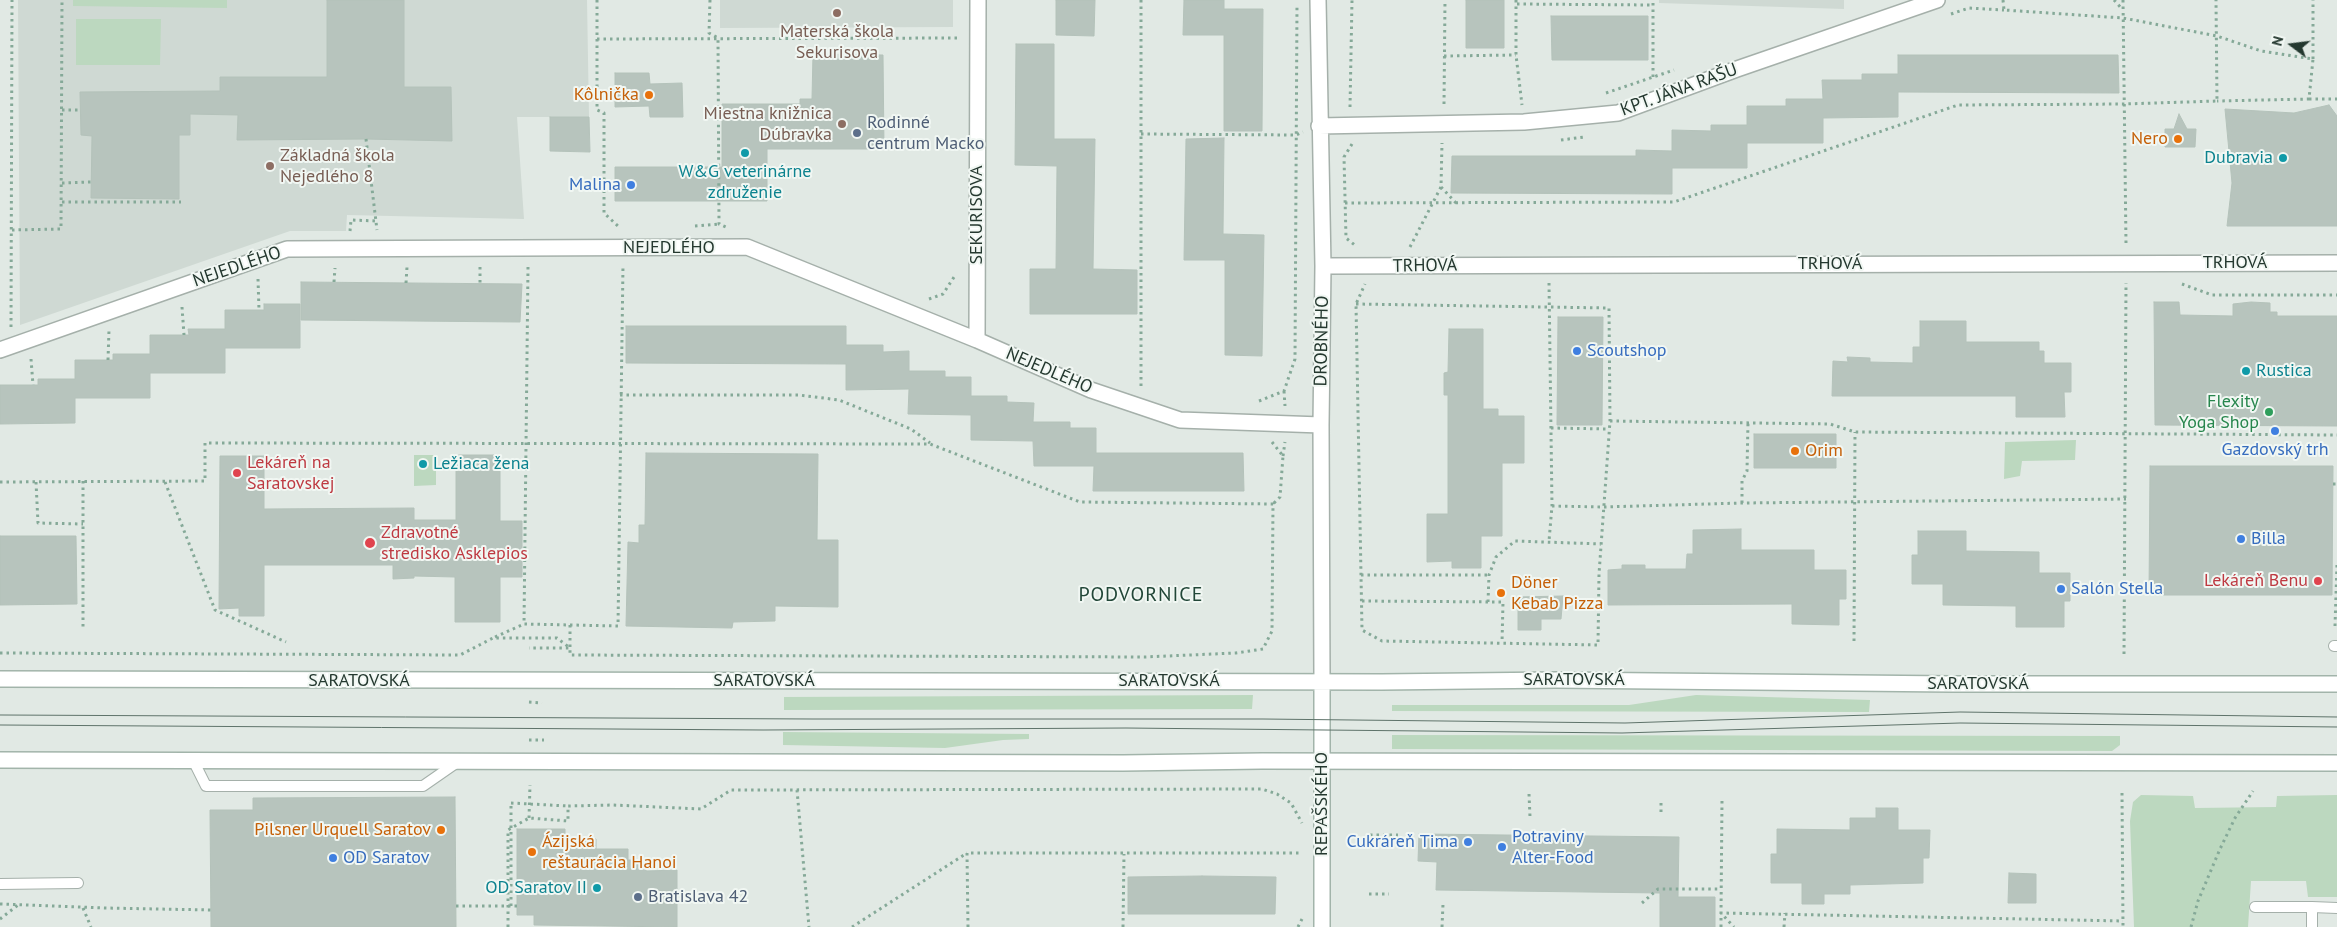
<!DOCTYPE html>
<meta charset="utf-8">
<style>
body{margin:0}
#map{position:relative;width:2337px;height:927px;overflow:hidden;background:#e1e9e4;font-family:"PT Sans",sans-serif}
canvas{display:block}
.north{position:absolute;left:2267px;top:20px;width:50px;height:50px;-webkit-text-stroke:4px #f1f7f3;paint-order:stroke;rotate:285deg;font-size:14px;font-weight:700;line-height:20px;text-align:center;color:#24382f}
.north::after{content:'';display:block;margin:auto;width:18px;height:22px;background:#24382f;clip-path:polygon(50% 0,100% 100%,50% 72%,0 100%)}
</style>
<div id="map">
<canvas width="2337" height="927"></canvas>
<div class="north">N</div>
</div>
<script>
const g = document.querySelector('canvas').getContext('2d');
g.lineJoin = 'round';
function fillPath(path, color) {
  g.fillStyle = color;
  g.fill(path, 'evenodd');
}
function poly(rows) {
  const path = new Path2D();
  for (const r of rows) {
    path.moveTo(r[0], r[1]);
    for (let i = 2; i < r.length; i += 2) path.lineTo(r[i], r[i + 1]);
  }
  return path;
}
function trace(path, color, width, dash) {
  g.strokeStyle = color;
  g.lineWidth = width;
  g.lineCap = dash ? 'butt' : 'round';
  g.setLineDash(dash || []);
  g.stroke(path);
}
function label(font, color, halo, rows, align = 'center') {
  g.font = font + ' "PT Sans",sans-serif';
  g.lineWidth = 4;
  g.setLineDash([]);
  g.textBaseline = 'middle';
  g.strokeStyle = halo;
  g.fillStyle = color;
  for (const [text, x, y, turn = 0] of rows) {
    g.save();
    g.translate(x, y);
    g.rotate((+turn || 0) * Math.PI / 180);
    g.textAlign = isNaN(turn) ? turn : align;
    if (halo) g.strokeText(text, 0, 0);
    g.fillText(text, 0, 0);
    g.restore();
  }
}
fillPath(poly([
 [18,0,587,0,589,117,517,117,524,219,347,215,346,231,290,231,20,325],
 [720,0,953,0,953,27,720,28],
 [1659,0,1844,0,1844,9,1659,3]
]), '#cfd9d3');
fillPath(poly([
 [73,0,227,0,227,8,73,6],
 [76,19,161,19,160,65,76,65],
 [2076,440,2075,460,2022,461,2020,476,2004,479,2005,442],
 [414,455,436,455,436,485,414,486],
 [1253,695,1252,709,784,710,784,697],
 [1696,695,1870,700,1869,712,1392,711,1392,705,1629,705],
 [783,732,1029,734,1029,739,1003,740,945,748,783,745],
 [1392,735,2120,736,2120,745,2112,751,1392,749],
 [2141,795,2193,796,2195,808,2276,807,2277,796,2337,795,2337,897,2308,897,2306,881,2251,881,2248,927,2134,927,2130,821,2133,802]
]), '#bcd8bf');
const building = poly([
 [327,0,404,0,404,87,451,87,452,141,366,139,237,140,238,115,190,114,190,135,179,135,179,199,91,198,92,136,81,135,80,92,220,91,220,77,327,77,327,0],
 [1056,0,1095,0,1094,36,1056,35,1056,0],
 [1184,0,1224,0,1224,9,1263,9,1262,131,1224,131,1224,35,1183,35,1184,0],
 [1466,0,1504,0,1504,48,1466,48,1466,0],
 [1551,16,1648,16,1648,60,1552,60,1551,16],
 [1016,44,1054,44,1054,139,1095,139,1093,269,1137,270,1137,314,1030,314,1030,269,1056,269,1057,166,1015,165,1016,44],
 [813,54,883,55,884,149,767,149,767,201,615,201,615,167,722,167,722,104,800,104,800,99,812,99,813,54],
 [1898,55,2118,55,2119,93,1898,92,1898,117,1823,118,1823,143,1747,143,1747,168,1672,168,1672,194,1451,193,1452,156,1636,156,1636,150,1672,151,1672,130,1711,131,1711,125,1747,125,1747,106,1786,106,1786,99,1823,99,1822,80,1862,80,1862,74,1898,74,1898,55],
 [615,73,649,73,650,84,682,83,683,117,650,117,649,106,615,107,615,73],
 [2329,105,2337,116,2337,226,2227,226,2232,183,2225,109,2294,113,2329,105],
 [2179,114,2187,129,2196,129,2195,147,2165,147,2165,129,2174,129,2179,114],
 [550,117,589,117,590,152,550,151,550,117],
 [1224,138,1223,234,1264,235,1262,356,1225,355,1225,260,1184,260,1186,139,1224,138],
 [301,282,522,284,520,322,301,320,301,282],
 [2154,302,2179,302,2180,315,2233,316,2233,304,2251,302,2270,303,2270,312,2277,312,2277,316,2337,316,2337,426,2155,425,2154,302],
 [264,304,300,304,300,348,225,348,225,373,150,373,150,398,75,398,75,423,0,424,0,385,38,385,38,379,75,379,75,360,113,360,113,354,150,354,150,335,189,335,188,329,225,329,225,310,264,310,264,304],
 [1558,317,1603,317,1602,425,1557,425,1558,317],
 [1920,321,1966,321,1966,342,2039,342,2039,351,2044,351,2044,363,2071,363,2071,392,2064,392,2065,417,2016,417,2016,396,1832,396,1833,361,1848,362,1847,357,1870,358,1870,362,1913,363,1913,347,1920,347,1920,321],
 [626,326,846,326,846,345,883,345,883,352,909,351,909,371,945,371,945,377,971,377,971,396,1007,396,1007,402,1034,403,1033,422,1070,422,1070,428,1096,428,1096,453,1243,453,1244,491,1093,491,1094,466,1034,466,1033,441,971,440,971,415,908,414,909,389,846,390,846,364,626,363,626,326],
 [1449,329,1483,329,1483,409,1498,409,1498,416,1524,416,1524,463,1502,463,1502,536,1481,536,1481,568,1452,568,1452,561,1427,562,1427,514,1448,514,1448,395,1444,395,1444,373,1448,372,1449,329],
 [1754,434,1836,434,1836,468,1754,468,1754,434],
 [646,453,818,454,817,540,838,540,838,607,775,606,775,621,733,622,732,628,626,626,628,542,639,543,639,525,645,525,646,453],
 [456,455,500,455,500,521,522,521,522,577,500,577,500,622,455,622,455,577,414,576,414,578,393,579,393,565,264,565,264,616,239,616,239,608,219,609,220,456,267,456,264,470,264,509,414,508,414,520,456,520,456,455],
 [2150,466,2333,466,2332,595,2149,595,2150,466],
 [1741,529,1741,550,1814,550,1814,570,1846,570,1846,599,1839,599,1839,625,1792,624,1792,604,1608,605,1608,570,1622,569,1622,565,1645,565,1645,569,1686,569,1687,554,1693,554,1693,530,1741,529],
 [1918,531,1966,531,1966,551,2039,552,2039,573,2070,573,2070,601,2064,601,2064,627,2016,627,2016,606,1943,605,1943,584,1912,584,1912,555,1918,555,1918,531],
 [0,536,76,536,77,604,0,605,0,536],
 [1563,596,1561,619,1541,619,1541,630,1518,630,1518,597,1563,596],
 [455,797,456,927,211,927,210,810,253,810,253,798,455,797],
 [1876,808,1898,808,1898,830,1930,830,1929,858,1923,858,1923,883,1850,885,1850,894,1824,894,1824,904,1802,904,1802,883,1771,883,1771,854,1777,854,1777,829,1850,830,1850,818,1876,818,1876,808],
 [517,829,565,829,565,839,596,839,596,849,628,849,628,860,646,860,646,871,677,870,677,927,534,925,534,915,517,915,517,829],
 [1419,834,1679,837,1678,897,1715,897,1715,927,1660,927,1660,893,1436,890,1437,862,1418,861,1419,834],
 [2009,873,2036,874,2036,903,2008,903,2009,873],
 [1202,876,1276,877,1275,914,1128,914,1128,877,1202,876]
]);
fillPath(building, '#b7c4bd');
trace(building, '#b4c2ba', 1);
const lane = poly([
 [2334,646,2337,646],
 [193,760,206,786,423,786,459,761],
 [0,884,78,883],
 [2255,907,2312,907],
 [2312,927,2312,907,2337,908]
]);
const street = poly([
 [1318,0,1323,266,1321,425,1322,681],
 [1319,126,1524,122,1618,113,1737,69,1937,0],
 [1323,266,2337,263],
 [977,340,978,0],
 [0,350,287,249,747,247,977,340,1091,390,1180,420,1321,425]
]);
const secondary = poly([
 [0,679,1382,682,1556,680,1952,684,2337,684],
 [1322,681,1322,927],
 [0,760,1123,763,1262,761,2337,763]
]);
trace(lane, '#a5b0aa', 12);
trace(street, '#a5b0aa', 18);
trace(secondary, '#a2b4aa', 18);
trace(poly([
 [597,0,597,110,604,113,604,213,620,228],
 [710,0,709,33,718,38,719,224,726,227],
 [1141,0,1141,387],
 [1516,0,1516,55,1522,105],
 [2003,0,2004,10,2123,18,2217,36,2261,51,2313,59,2309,99,2217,101],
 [2114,0,2122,9],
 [2123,0,2126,244],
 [1517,4,1653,5],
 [1951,14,1969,8,2004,10],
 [597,39,958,38],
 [1444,56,1516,55],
 [2313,59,2313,0],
 [1653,77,1653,0],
 [1606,93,1674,70],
 [2309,99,2337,99],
 [1444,104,1445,0],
 [1350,107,1352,0],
 [62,110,80,110],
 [1141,134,1296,135,1303,132],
 [366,139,377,230],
 [1561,140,1584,137],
 [1352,144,1344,157,1346,238,1356,246],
 [62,183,91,182],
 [1441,187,1457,204],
 [62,202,181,202],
 [1345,203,1674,202,1958,105,2124,104,2217,101,2216,0],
 [695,226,719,224],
 [12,230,61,229,62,0],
 [350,231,351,220,377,221],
 [1410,247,1441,187,1442,143],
 [480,267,480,284],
 [528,267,524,624,618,626,623,265],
 [258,279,259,310],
 [334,282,335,268],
 [406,283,407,267],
 [1549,283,1552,506,1549,541],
 [2182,284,2212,295,2337,295],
 [929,299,943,294,956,274],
 [1356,304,1609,308,1610,421,1599,574,1598,645,1382,641,1362,630,1356,304,1365,284],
 [182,307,184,335],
 [11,327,12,0],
 [31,359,33,385],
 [108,360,109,330],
 [1284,391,1285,406],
 [620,395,799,395,839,400,911,429,930,443],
 [1259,401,1284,391,1295,359,1297,4],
 [1610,421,1830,424,1855,432,2337,435],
 [1551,428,1609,429],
 [1272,442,1283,456,1280,497,1273,504],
 [1283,456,1285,442],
 [83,481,83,630],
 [0,482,205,481,205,443,930,444,1080,502,1273,504,1272,631,1263,649,1236,653,1144,657,570,655,570,648,529,648],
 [36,482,38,523,83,524],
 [165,482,215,610,286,642],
 [2333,484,2337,484],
 [1742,503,1742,481,1747,471,1748,422],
 [1552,506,1604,507,1742,503,2126,499],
 [1361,575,1489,575],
 [1362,601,1503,602,1502,643],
 [1488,602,1489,575,1496,557,1515,541,1601,544],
 [2335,626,2337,564],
 [495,637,524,624],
 [1854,641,1855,432],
 [0,653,460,655,493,638,557,638,570,648,570,625],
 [2124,654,2126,283],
 [529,702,542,703],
 [529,740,544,740],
 [797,790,809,927],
 [2122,793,2123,927],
 [1529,794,1530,817],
 [1722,801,1721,913,1734,927],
 [511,803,568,806],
 [1661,803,1661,816],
 [529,818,530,785],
 [1370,835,1398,835],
 [1369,894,1389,894],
 [1642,903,1658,889,1721,889],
 [0,904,105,908,211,910],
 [83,908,91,927],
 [0,919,18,905],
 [508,927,508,830,529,818,568,821,568,806,613,805,701,809,731,790,1262,789,1277,794,1291,803,1302,823],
 [852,927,967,853],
 [968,927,967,853,1302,853],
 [1123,927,1124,854],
 [1298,927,1302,919],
 [1442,927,1443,904],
 [1721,927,1721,913,2123,921],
 [1784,927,1785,913],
 [2191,927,2198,901,2220,849,2235,818,2253,791]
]), '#85a998', 3, [2.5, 4]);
trace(lane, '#fff', 10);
trace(street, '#fff', 15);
trace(secondary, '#fff', 15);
trace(poly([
 [0,715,812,719,1263,719,1625,723,1960,712,2337,717],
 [0,725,763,730,1126,728,1622,733,1960,723,2337,727]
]), '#5e736a', 1);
trace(poly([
 [456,906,517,906],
 [511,906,511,803]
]), '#85a998', 3, [2.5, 4]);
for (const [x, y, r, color] of [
 [837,13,5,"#8d6e63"],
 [649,95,5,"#e8710a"],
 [842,124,5,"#8d6e63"],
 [857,133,5,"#5c6f8a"],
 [2178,139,5,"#e8710a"],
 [745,153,5,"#0f9aa8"],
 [2283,158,5,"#0f9aa8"],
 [270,166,5,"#8d6e63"],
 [631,185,5,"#3f7fe0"],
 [1577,351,5,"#3f7fe0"],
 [2246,371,5,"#0f9aa8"],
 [2269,412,5,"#2e9e5b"],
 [2275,431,5,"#3f7fe0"],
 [1795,451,5,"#e8710a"],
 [423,464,5,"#0f9aa8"],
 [237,473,5,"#e0444e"],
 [2241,539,5,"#3f7fe0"],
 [370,543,6,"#e0444e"],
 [2318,581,5,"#e0444e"],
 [2061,589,5,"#3f7fe0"],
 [1501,593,5,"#e8710a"],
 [441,830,5,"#e8710a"],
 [1468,842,5,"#3f7fe0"],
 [1502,847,5,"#3f7fe0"],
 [532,852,5,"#e8710a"],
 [333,858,5,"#3f7fe0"],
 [597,888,5,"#0f9aa8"],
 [638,897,5,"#5c6f8a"]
]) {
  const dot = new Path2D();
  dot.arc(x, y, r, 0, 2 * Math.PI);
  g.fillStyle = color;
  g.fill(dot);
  trace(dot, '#f1f7f3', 2);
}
label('18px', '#785e54', '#f1f7f3', [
 ["Materská škola",837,32],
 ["Sekurisova",837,53],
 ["Miestna knižnica",832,114,"right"],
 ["Dúbravka",832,135,"right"],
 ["Základná škola",280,156,"left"],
 ["Nejedlého 8",280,177,"left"]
]);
label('18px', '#24382f', '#f1f7f3', [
 ["KPT. JÁNA RAŠU",1679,90,-20],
 ["SEKURISOVA",977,215,-90],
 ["NEJEDLÉHO",669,248],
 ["TRHOVÁ",2235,263],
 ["TRHOVÁ",1830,264],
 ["TRHOVÁ",1425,266,-1],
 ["NEJEDLÉHO",237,267,-19],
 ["DROBNÉHO",1322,341,-89],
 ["NEJEDLÉHO",1049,371,23],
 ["SARATOVSKÁ",1574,680],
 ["SARATOVSKÁ",359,681],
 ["SARATOVSKÁ",764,681],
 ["SARATOVSKÁ",1169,681],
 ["SARATOVSKÁ",1978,684],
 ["REPAŠSKÉHO",1322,804,-90]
]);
label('18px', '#c56008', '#f1f7f3', [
 ["Kôlnička",639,95],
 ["Nero",2168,139],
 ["Orim",1805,451,"left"],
 ["Döner",1511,583,"left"],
 ["Kebab Pizza",1511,604,"left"],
 ["Pilsner Urquell Saratov",431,830],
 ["Ázijská",542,842,"left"],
 ["reštaurácia Hanoi",542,863,"left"]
], 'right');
label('18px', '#4e5e75', '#f1f7f3', [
 ["Rodinné",867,123],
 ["centrum Macko",867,144],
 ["Bratislava 42",648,897]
], 'left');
label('18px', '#0d838f', '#f1f7f3', [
 ["Dubravia",2273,158],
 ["W&G veterinárne",745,172,"center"],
 ["združenie",745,193,"center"],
 ["Rustica",2256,371,"left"],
 ["Ležiaca žena",433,464,"left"],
 ["OD Saratov II",587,888]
], 'right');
label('18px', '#366cbe', '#f1f7f3', [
 ["Malina",621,185,"right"],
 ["Scoutshop",1587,351],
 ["Gazdovský trh",2275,450,"center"],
 ["Billa",2251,539],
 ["Salón Stella",2071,589],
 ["Potraviny",1512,837],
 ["Alter-Food",1512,858],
 ["Cukráreň Tima",1458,842,"right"],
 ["OD Saratov",343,858]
], 'left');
label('18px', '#27864d', '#f1f7f3', [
 ["Flexity",2259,402],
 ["Yoga Shop",2259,423]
], 'right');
label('18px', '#be3a42', '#f1f7f3', [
 ["Lekáreň na",247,463],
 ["Saratovskej",247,484],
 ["Zdravotné",381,533],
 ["stredisko Asklepios",381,554],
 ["Lekáreň Benu",2308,581,"right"]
], 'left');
g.letterSpacing = '1px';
label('20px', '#224738', '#f1f7f3', [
 ["PODVORNICE",1141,595]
]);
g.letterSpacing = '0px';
</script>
